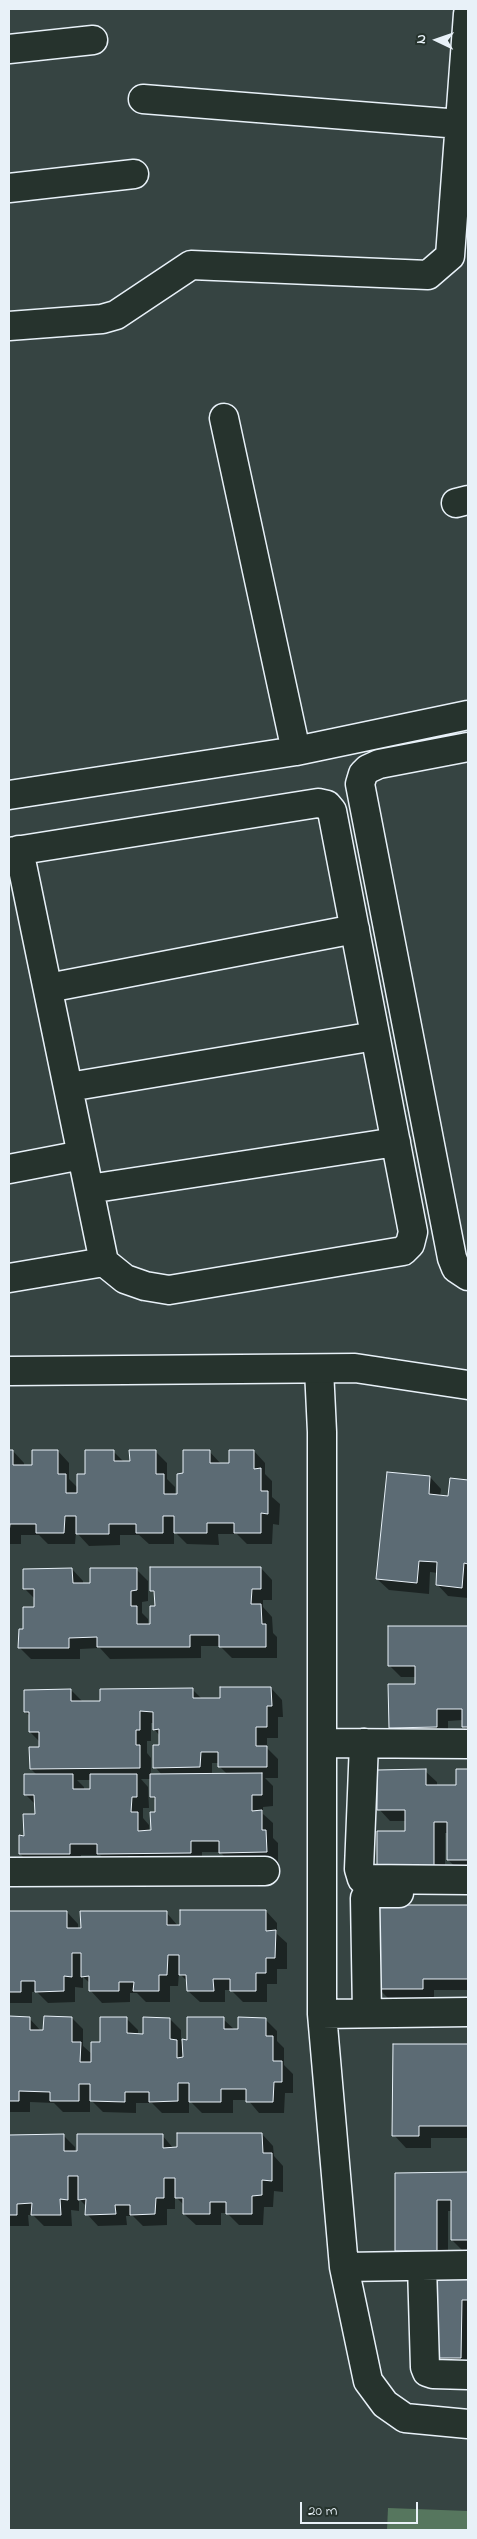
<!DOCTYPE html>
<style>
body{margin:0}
#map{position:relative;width:477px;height:2539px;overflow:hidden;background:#364442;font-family:"Indie Flower",sans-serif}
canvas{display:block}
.frame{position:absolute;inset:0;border:10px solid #e8f1f8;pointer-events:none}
.north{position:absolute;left:412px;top:15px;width:50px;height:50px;-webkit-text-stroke:4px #26332d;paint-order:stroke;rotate:273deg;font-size:14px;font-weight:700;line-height:20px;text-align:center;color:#e8f1f8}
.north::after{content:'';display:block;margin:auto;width:18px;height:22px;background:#e8f1f8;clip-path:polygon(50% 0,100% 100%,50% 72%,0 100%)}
.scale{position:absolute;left:300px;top:2502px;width:118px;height:22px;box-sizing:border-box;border:2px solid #e8f1f8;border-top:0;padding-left:6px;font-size:15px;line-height:18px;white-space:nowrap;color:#e8f1f8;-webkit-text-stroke:4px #26332d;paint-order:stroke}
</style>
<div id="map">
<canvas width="477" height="2539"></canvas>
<div class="frame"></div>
<div class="north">N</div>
<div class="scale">20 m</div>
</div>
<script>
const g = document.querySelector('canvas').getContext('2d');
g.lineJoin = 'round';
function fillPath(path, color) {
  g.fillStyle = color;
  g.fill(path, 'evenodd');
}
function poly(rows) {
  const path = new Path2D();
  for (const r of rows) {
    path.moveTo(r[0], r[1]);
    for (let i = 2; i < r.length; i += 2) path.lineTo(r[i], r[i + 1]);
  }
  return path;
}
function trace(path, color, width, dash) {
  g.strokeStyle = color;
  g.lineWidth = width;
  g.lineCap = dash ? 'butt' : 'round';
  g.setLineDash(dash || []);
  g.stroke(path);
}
fillPath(poly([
 [388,2508,468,2511,468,2530,387,2530]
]), '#56765e');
fillPath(poly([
 [9,1451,13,1451,24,1463,24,1466,33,1466,58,1451,69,1463,69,1479,78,1488,86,1476,113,1451,124,1462,131,1462,156,1452,167,1463,167,1479,175,1487,175,1496,178,1496,184,1475,209,1451,221,1464,230,1464,254,1451,265,1463,265,1474,272,1481,272,1497,280,1504,279,1525,273,1524,272,1544,247,1544,237,1534,218,1534,219,1545,187,1544,174,1531,174,1544,149,1544,139,1535,120,1535,120,1545,89,1546,76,1532,75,1544,48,1544,39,1535,21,1535,21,1544,9,1544],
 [430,1477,441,1489,440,1497,449,1498,451,1480,468,1481,468,1598,448,1596,437,1584,438,1573,430,1572,429,1594,389,1590,377,1579],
 [261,1568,272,1580,272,1600,263,1600,263,1607,272,1617,273,1633,277,1637,277,1658,232,1658,220,1646,201,1646,201,1658,110,1659,100,1648,80,1649,80,1659,31,1659,20,1648,25,1630,36,1609,35,1599,25,1589,72,1569,83,1581,83,1584,91,1584,136,1569,148,1581,148,1601,142,1602,142,1613,148,1619,148,1626,152,1626,156,1607,155,1594,151,1590],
 [468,1627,468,1731,463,1726,463,1720,448,1721,448,1738,402,1739,390,1727,416,1685,416,1677,401,1677,389,1665,389,1628],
 [271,1688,282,1700,283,1717,278,1717,278,1738,267,1738,267,1748,278,1759,278,1778,265,1778,273,1786,273,1806,263,1807,263,1814,273,1823,273,1838,278,1843,278,1864,232,1864,220,1852,202,1852,202,1864,110,1865,100,1855,81,1855,81,1865,32,1865,20,1854,25,1837,36,1815,36,1805,25,1794,38,1776,31,1769,40,1749,40,1742,30,1732,30,1716,25,1712,71,1690,83,1702,101,1702,192,1689,202,1699,222,1699],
 [151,1723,154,1723,154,1729,160,1736,160,1746,155,1767,162,1775,151,1775,151,1758,147,1753,147,1741,151,1741],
 [212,1763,219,1763,219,1766,227,1774,212,1775],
 [141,1779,152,1779,152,1796,156,1801,152,1831,149,1831,149,1825,143,1818,143,1808,149,1808,148,1787],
 [77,1780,91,1780,91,1791,84,1791,84,1787],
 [457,1770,468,1770,468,1871,460,1871,448,1860,449,1833,445,1833,445,1880,406,1832,406,1821,390,1821,379,1809,425,1771,437,1782,437,1786,457,1786],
 [379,1906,468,1906,468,1990,434,1990,434,2000,390,2000,378,1988],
 [266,1911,277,1923,277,1934,287,1943,287,1969,277,1969,277,1984,267,1984,267,2002,243,2002,231,1990,225,1990,225,2002,200,2002,188,1991,188,1982,179,1973,178,1986,170,1986,170,2002,146,2002,137,1993,130,1993,130,2002,102,2003,91,1991,91,1984,83,1977,83,1988,75,1987,75,2002,48,2003,37,1992,32,1992,32,2003,9,2003,9,1913,67,1912,78,1924,78,1929,166,1912,178,1926],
 [9,2018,29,2018,41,2031,72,2018,83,2029,83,2046,93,2055,126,2018,138,2030,138,2035,144,2035,170,2019,181,2030,181,2041,189,2041,223,2019,235,2030,265,2019,277,2031,277,2041,284,2048,284,2065,293,2074,293,2093,285,2093,284,2113,259,2113,248,2100,233,2100,233,2113,202,2113,189,2100,189,2113,162,2113,152,2103,136,2103,136,2113,103,2112,90,2099,90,2112,63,2112,54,2103,30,2102,30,2112,9,2112],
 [394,2045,468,2045,468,2138,431,2138,431,2148,406,2148,394,2135],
 [262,2134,273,2146,274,2156,283,2166,283,2192,274,2191,273,2207,264,2207,263,2225,239,2225,227,2213,221,2213,221,2225,196,2225,184,2214,184,2205,175,2196,175,2209,167,2209,167,2225,143,2226,133,2216,126,2216,127,2225,98,2226,87,2214,87,2207,79,2199,79,2211,71,2210,72,2226,44,2226,33,2215,28,2215,29,2226,9,2226,9,2136,63,2135,75,2147,75,2152,162,2135,174,2149],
 [396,2174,468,2174,468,2252,464,2252,452,2240,452,2211,448,2211,448,2262,408,2262,397,2250],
 [436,2280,468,2280,468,2369,447,2369,436,2357]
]), '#0007');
const building = poly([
 [9,1450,13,1450,13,1465,32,1465,32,1450,58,1450,58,1474,66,1474,66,1493,77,1493,77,1474,85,1474,85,1450,114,1450,114,1461,130,1461,129,1450,156,1450,156,1474,164,1474,164,1494,177,1494,177,1474,183,1473,183,1450,210,1450,210,1463,229,1463,229,1450,254,1450,254,1469,261,1468,261,1491,268,1491,268,1514,261,1513,261,1533,234,1533,234,1523,207,1523,207,1533,174,1533,174,1516,163,1516,163,1533,136,1533,136,1524,109,1524,109,1534,76,1534,76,1516,65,1516,64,1533,36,1533,36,1524,10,1524,9,1533,9,1450],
 [387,1472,430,1476,429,1494,448,1496,450,1478,468,1480,468,1564,464,1563,462,1588,436,1585,437,1562,419,1561,417,1583,376,1579,387,1472],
 [150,1567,261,1567,261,1589,252,1589,251,1604,261,1604,262,1624,266,1624,266,1647,219,1647,219,1635,190,1635,190,1647,97,1647,97,1637,69,1638,69,1648,18,1648,19,1629,23,1629,23,1607,34,1607,34,1589,23,1589,23,1569,72,1568,73,1583,90,1583,90,1568,137,1568,137,1590,131,1591,131,1606,137,1606,137,1624,150,1624,150,1606,155,1606,154,1591,150,1591,150,1567],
 [388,1626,468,1626,468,1727,462,1727,462,1709,437,1709,437,1727,389,1728,388,1684,415,1684,415,1666,388,1666,388,1626],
 [220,1687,271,1687,272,1706,267,1706,267,1727,256,1727,256,1746,267,1746,267,1767,218,1767,218,1752,201,1752,200,1767,153,1768,153,1745,159,1745,159,1729,153,1730,153,1712,140,1711,140,1730,136,1730,136,1745,140,1745,140,1768,30,1769,29,1747,39,1747,39,1732,29,1732,29,1712,24,1712,24,1690,71,1689,71,1701,100,1701,100,1689,193,1688,193,1698,220,1698,220,1687],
 [426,1769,426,1785,456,1785,456,1769,468,1769,468,1860,447,1860,447,1822,434,1822,434,1869,377,1869,377,1831,405,1831,405,1810,377,1810,377,1770,426,1769],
 [262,1773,262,1795,252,1795,252,1811,262,1810,262,1830,266,1830,267,1852,219,1853,219,1841,191,1841,191,1853,97,1854,97,1844,70,1844,70,1854,19,1854,19,1835,24,1836,23,1814,35,1814,34,1795,24,1795,24,1774,73,1774,73,1789,90,1789,90,1774,137,1774,137,1797,132,1797,131,1812,138,1812,138,1831,151,1830,150,1812,155,1812,155,1797,150,1797,150,1774,262,1773],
 [378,1905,468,1905,468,1979,423,1979,423,1989,377,1989,378,1905],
 [180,1910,266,1910,266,1931,276,1930,275,1958,266,1958,266,1973,256,1973,256,1991,230,1991,230,1979,213,1979,214,1991,187,1991,186,1975,179,1975,179,1955,168,1955,167,1975,159,1975,159,1991,133,1991,134,1982,119,1982,119,1991,89,1991,89,1976,81,1977,81,1953,72,1953,72,1977,64,1976,64,1991,35,1992,35,1981,21,1981,21,1992,9,1992,9,1911,67,1911,67,1928,81,1928,80,1911,167,1911,167,1925,180,1925,180,1910],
 [9,2016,30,2017,30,2030,43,2030,44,2016,72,2017,72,2042,81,2042,80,2062,91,2062,91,2042,100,2042,100,2017,127,2017,127,2033,143,2034,143,2017,170,2018,170,2039,177,2040,177,2058,183,2057,182,2039,187,2040,187,2017,224,2017,224,2029,238,2029,238,2017,266,2018,266,2036,273,2036,273,2061,282,2061,282,2082,274,2082,273,2102,246,2102,246,2089,221,2089,221,2102,189,2102,189,2083,178,2083,178,2101,149,2102,149,2092,125,2092,125,2102,90,2101,90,2084,79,2084,79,2101,50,2101,50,2092,19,2091,19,2101,9,2101,9,2016],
 [393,2044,468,2044,468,2126,419,2126,419,2136,392,2136,393,2044],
 [177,2133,262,2133,263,2153,272,2153,272,2181,262,2180,262,2195,252,2196,252,2214,226,2214,226,2202,210,2202,210,2214,183,2214,183,2198,175,2198,175,2178,164,2178,164,2198,156,2198,155,2214,130,2215,130,2205,115,2205,116,2214,85,2215,86,2199,78,2200,78,2176,68,2176,68,2200,60,2199,61,2215,31,2215,32,2203,17,2204,17,2215,9,2215,9,2135,64,2134,64,2151,77,2151,77,2134,163,2134,163,2148,177,2147,177,2133],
 [468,2172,468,2240,451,2240,451,2200,437,2200,437,2251,395,2251,395,2173,468,2172],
 [435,2279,468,2279,468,2300,462,2300,461,2358,434,2358,435,2279]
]);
fillPath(building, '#5c6b74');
trace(building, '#e8f1f8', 1);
const street = poly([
 [9,49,93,40],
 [143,99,460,124],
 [9,188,134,174],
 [9,326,102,319,116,315,191,265,428,275,450,256,468,14],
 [224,418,296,751],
 [456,503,468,500],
 [468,747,379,764,368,769,363,774,360,784,452,1258,456,1268,468,1276],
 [9,795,296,751,468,715],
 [9,852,318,803,327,805,332,811,413,1232,410,1244,403,1251,169,1290,145,1286,125,1279,104,1262,19,850],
 [48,988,355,929],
 [69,1087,375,1036],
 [9,1169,82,1155],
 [89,1189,396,1142],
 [9,1278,104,1262],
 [319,1369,322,1432,322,2014,344,2267,368,2381,385,2404,405,2418,468,2424],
 [323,1743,468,1744],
 [364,1743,359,1869,362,1879,468,1880],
 [9,1872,265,1871],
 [367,2013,365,1898,368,1893,399,1893],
 [322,2014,468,2012],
 [422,2266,425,2367,427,2372,433,2374,468,2375],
 [344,2267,468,2265]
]);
const secondary = poly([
 [9,1371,355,1368,468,1385]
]);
trace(street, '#e8f1f8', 31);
trace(secondary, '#e8f1f8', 31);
trace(street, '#26332d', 28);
trace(secondary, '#26332d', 28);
</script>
